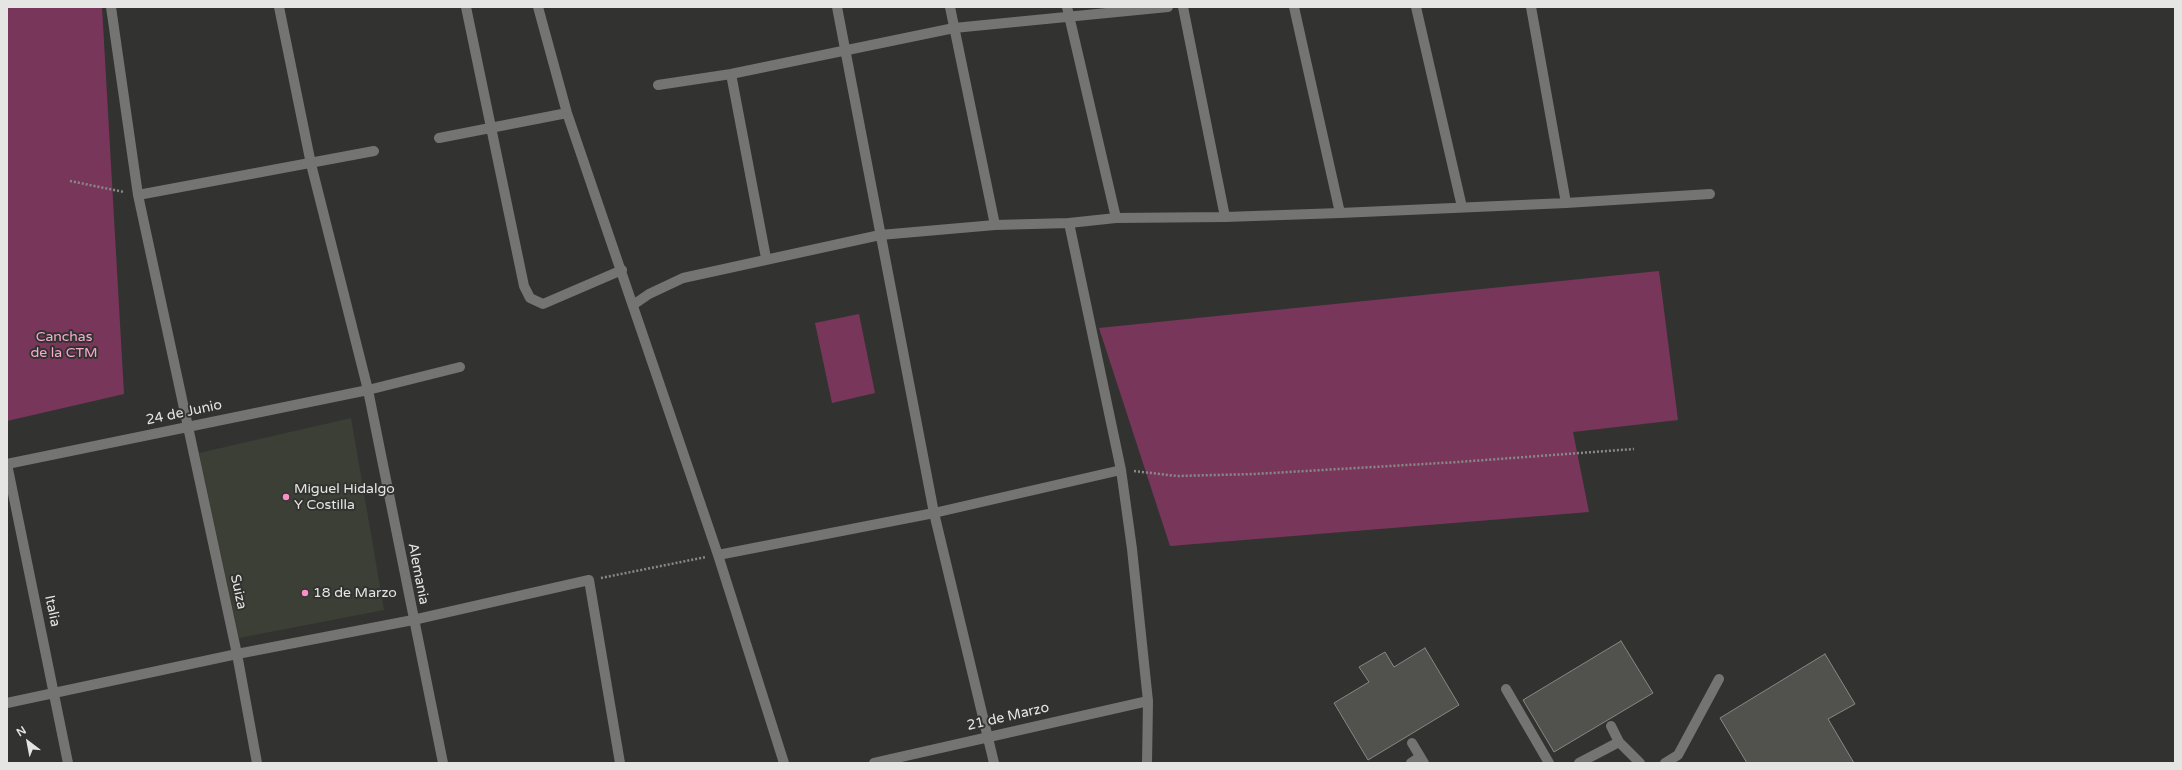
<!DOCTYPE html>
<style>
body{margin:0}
#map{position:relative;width:2182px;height:770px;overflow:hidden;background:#323330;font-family:"Varela Round",sans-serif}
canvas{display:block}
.frame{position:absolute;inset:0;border:8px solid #e5e6e3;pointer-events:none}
.north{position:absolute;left:8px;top:722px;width:40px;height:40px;-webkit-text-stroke:3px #323330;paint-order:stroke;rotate:328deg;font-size:11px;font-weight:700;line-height:16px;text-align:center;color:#e5e6e3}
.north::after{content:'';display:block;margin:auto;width:14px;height:18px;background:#e5e6e3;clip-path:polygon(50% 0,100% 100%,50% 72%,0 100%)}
</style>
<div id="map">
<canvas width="2182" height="770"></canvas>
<div class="frame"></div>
<div class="north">N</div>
</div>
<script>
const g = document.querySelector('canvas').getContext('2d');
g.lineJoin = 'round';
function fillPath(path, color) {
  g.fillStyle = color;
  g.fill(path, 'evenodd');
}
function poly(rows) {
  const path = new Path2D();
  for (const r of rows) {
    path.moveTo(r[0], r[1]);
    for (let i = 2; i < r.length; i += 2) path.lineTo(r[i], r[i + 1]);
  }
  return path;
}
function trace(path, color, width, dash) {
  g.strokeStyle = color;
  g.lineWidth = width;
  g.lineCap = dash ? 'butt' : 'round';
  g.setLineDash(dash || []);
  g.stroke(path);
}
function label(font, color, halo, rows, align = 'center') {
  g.font = font + ' "Varela Round",sans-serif';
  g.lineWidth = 4;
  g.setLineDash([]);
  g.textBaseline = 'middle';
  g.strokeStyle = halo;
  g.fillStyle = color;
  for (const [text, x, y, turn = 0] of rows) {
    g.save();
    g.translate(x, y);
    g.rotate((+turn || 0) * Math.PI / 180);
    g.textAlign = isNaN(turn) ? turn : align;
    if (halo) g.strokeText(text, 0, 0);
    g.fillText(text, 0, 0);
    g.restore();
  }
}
fillPath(poly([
 [351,418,384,610,239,638,199,453]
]), '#3b3f35');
fillPath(poly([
 [7,7,102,7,124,394,7,421],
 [1659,271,1678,420,1573,432,1589,512,1170,546,1099,328],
 [859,314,875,393,832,403,815,323]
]), '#78375a');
const building = poly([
 [1621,641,1653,693,1554,752,1523,700,1621,641],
 [1425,648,1459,705,1368,760,1334,703,1369,682,1359,667,1385,652,1394,667,1425,648],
 [1825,654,1855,704,1828,719,1854,763,1747,763,1720,718,1825,654]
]);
fillPath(building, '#51524e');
trace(building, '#878884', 1);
trace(poly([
 [70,181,124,192],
 [1134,471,1177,476,1255,474,1458,462,1634,449],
 [601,578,706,557]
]), '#898a87', 2.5, [2, 2]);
trace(poly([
 [111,7,138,195,237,654,257,763],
 [279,7,311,164,368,390,443,763],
 [466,7,524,286,530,298,543,304,622,270],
 [538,7,567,113,718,555,784,763],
 [837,7,934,513,994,763],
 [950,7,995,225],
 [1067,7,1116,218],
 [1183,7,1225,217],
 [1294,7,1340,213],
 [1416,7,1462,207],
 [1531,7,1566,203],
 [731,74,766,258],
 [658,85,731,74,954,28,1168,7],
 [439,138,567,113],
 [138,195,374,151],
 [1069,223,1121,470,1132,549,1148,701,1147,763],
 [633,305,649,294,683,278,880,235,995,225,1069,223,1116,218,1225,217,1340,213,1566,203,1710,194],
 [7,464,368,390,460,367],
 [7,464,68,763],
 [718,555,934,513,1121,470],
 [1506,689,1549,763],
 [7,703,237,654,413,620,589,580,620,763],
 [1611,726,1619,742,1640,763],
 [1412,743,1424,763],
 [874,763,1148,701],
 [1411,763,1420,757],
 [1579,763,1619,742],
 [1665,763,1678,755,1719,679]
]), '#747573', 10);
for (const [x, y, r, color] of [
 [286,497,4,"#fa8fc6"],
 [305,593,4,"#fa8fc6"]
]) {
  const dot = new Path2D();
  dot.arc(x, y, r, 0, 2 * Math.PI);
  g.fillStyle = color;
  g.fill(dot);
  trace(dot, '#323330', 1.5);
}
label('14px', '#fba7d0', '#323330', [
 ["Canchas",64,337],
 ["de la CTM",64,353]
]);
label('14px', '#e5e6e3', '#323330', [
 ["24 de Junio",184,413,-12],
 ["Alemania",418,574,79],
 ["Suiza",238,592,78],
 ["Italia",52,611,78],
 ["21 de Marzo",1008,717,-13]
]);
label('14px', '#e5e6e3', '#323330', [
 ["Miguel Hidalgo",294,489],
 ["Y Costilla",294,505],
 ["18 de Marzo",313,593]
], 'left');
</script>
